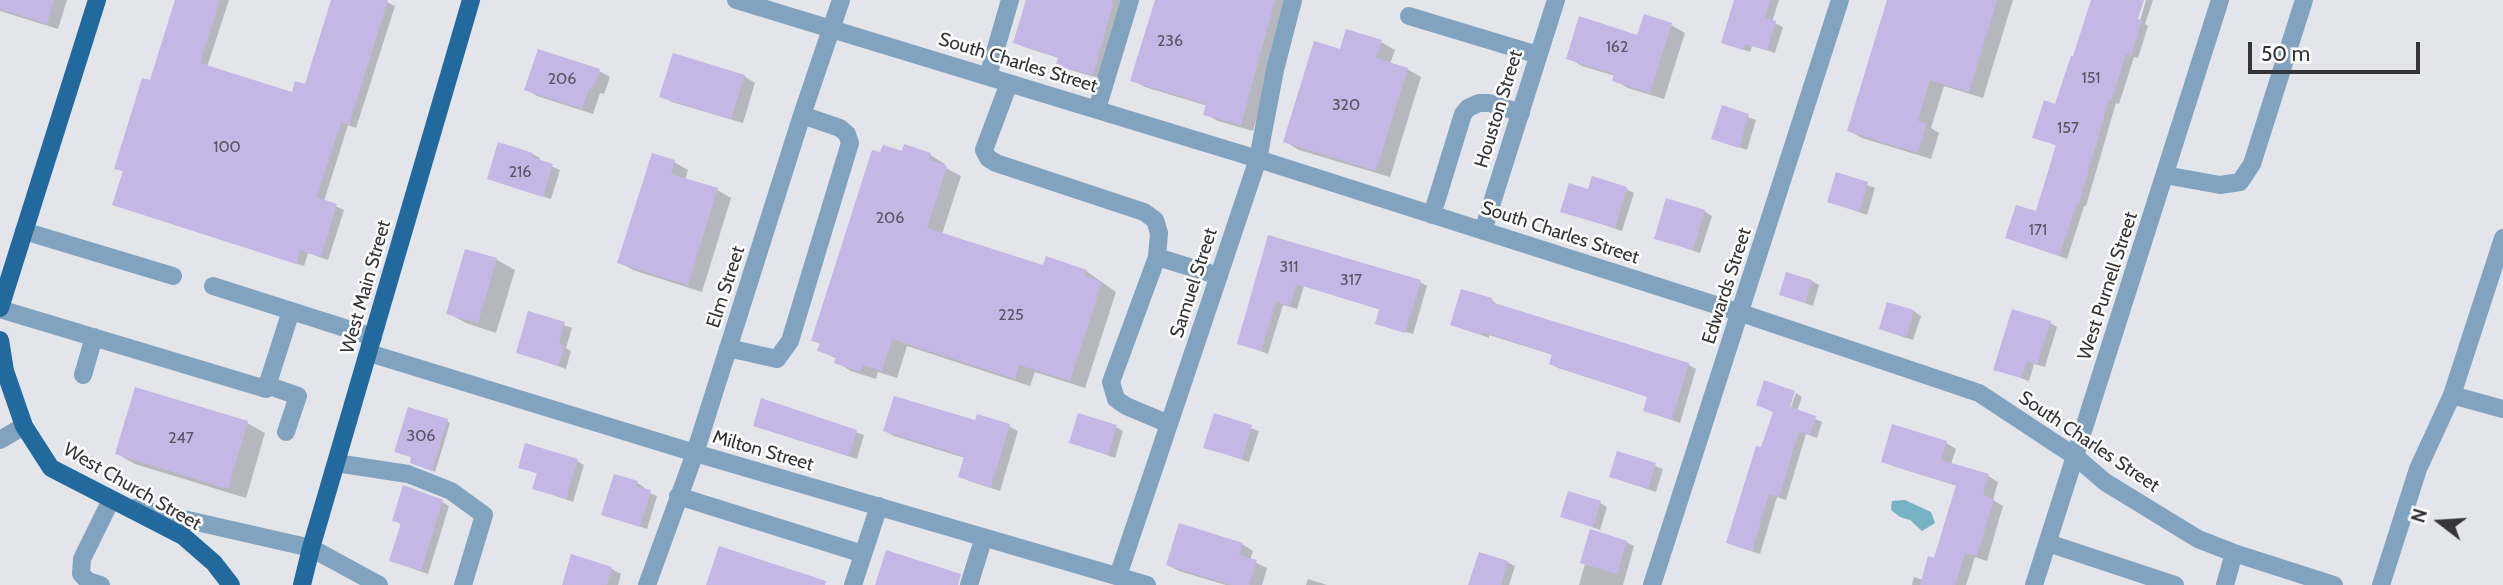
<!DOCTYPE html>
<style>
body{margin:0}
#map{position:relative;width:2503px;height:585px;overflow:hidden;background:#e3e5eb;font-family:Cabin,sans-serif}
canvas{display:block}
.north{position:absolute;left:2405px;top:487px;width:70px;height:70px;-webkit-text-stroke:5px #fff;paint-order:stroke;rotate:287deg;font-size:19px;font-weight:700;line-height:28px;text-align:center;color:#353537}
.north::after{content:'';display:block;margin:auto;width:24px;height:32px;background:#353537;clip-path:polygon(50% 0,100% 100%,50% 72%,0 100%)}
.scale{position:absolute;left:2248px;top:42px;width:172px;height:32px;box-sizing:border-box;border:4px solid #353537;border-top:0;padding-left:9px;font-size:21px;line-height:24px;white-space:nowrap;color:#353537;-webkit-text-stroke:5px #fff;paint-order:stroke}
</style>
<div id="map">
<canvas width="2503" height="585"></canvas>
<div class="north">N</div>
<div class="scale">50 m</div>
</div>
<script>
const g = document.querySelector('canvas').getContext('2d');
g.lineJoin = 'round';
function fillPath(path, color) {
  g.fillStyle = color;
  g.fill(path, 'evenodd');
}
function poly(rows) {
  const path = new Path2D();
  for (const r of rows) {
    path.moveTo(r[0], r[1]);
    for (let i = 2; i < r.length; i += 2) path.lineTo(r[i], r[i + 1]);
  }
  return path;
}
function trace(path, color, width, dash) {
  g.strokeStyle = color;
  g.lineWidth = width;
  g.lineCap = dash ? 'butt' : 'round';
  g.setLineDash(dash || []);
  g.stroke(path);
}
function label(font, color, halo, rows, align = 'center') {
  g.font = font + ' Cabin,sans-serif';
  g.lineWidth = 5;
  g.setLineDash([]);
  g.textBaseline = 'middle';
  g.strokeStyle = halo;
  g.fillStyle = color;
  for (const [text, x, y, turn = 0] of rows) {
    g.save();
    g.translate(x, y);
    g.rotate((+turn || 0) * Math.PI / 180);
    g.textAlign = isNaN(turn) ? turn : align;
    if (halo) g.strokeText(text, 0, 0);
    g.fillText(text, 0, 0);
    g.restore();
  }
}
fillPath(poly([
 [1905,500,1931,512,1935,523,1922,531,1910,520,1900,517,1891,510,1892,501]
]), '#76b2c4');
fillPath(poly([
 [0,0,67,0,58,29,0,11],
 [177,0,229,0,207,67,293,94,306,87,333,0,383,0,395,6,356,128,348,125,324,201,344,210,328,260,308,253,304,266,114,204,124,172,116,168,151,83],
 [1028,0,1124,0,1102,79,1067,69,1058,64,1059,58,1024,47,1015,42],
 [1156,0,1290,0,1253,131,1218,121,1205,114,1208,106,1145,87,1132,80],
 [1736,0,1779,0,1772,22,1783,27,1775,53,1752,46,1750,52,1723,42],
 [1889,0,2013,0,1983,98,1944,86,1931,128,1939,133,1931,159,1862,138,1849,131],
 [2092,0,2143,0,2134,27,2138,28,2146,0,2153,0,2145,24,2148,26,2138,58,2134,57,2119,104,2116,103,2086,206,2084,206,2067,259,2007,237,2037,214,2058,146,2034,137,2057,106,2075,59],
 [1671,25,1685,33,1664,99,1628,88,1614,80,1615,76,1582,66,1568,58,1639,37],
 [1381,42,1395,50,1390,64,1407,69,1421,77,1390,177,1299,150,1286,142,1341,51],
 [599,71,610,77,604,94,600,93,593,114,537,96,526,89],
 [744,76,755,83,743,123,672,102,661,96],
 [1723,108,1756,120,1747,150,1714,138],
 [499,144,533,154,540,158,539,161,560,170,551,199,489,178],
 [903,153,930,155,945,164,944,167,961,176,942,234,1044,267,1086,271,1116,292,1085,388,1035,372,1030,386,907,346,897,378,878,372,876,379,851,371,836,362,837,359,819,350,821,344,813,340],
 [674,162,688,170,685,180,717,190,731,198,702,292,633,270,619,262],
 [1837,174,1875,188,1867,215,1829,201],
 [1626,189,1634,193,1622,231,1562,211,1589,191],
 [1704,211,1712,216,1700,253,1656,238],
 [1270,237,1420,282,1427,286,1413,334,1377,323,1381,310,1304,286,1297,309,1283,305,1268,354,1239,343],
 [467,251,497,260,515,270,496,333,466,323,448,313],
 [1812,281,1819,285,1813,306,1781,294],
 [1462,291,1492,300,1498,306,1689,365,1696,369,1680,423,1645,410,1649,397,1558,368,1551,364,1553,355,1489,335,1489,338,1452,324],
 [1914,311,1921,316,1913,340,1881,329],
 [530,313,572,328,566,348,571,351,566,369,518,352],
 [2050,323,2057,327,2045,367,2034,364,2029,381,1996,369],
 [1796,393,1802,397,1797,411,1822,422,1817,438,1806,434,1786,500,1777,497,1760,554,1735,546,1728,542,1775,412,1758,405,1788,416],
 [763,401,864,435,857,459,755,426],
 [1215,416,1259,431,1249,462,1205,447],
 [447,421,450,423,435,472,415,464],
 [247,423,265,433,246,498,135,464,117,454],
 [976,423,1009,426,1018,431,1000,491,969,481,960,476,965,458,894,436,885,431],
 [1116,427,1123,431,1115,458,1071,442],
 [1946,443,1956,449,1951,464,1988,476,1998,482,1993,500,2003,506,1987,561,1975,557,1966,585,1912,585,1914,577,1923,580,1935,560,1957,486,1893,466,1883,461],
 [1618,453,1663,469,1656,492,1611,477],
 [577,461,584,465,573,502,534,488,538,474,520,467],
 [637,483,644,487,643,490,657,496,647,529,603,514],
 [442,502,449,506,428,574,391,561,402,525,394,520],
 [1600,503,1607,507,1600,530,1562,516],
 [1626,542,1634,546,1623,585,1579,585,1585,564],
 [1242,544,1253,551,1250,560,1267,568,1262,585,1226,585,1179,571,1168,565],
 [573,557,612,569,621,574,618,585,564,585],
 [1507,562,1515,566,1509,585,1470,585],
 [1308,579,1327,585,1306,585]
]), '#0003');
fillPath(poly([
 [0,0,54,0,47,24,0,9],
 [175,0,220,0,200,63,292,92,295,81,305,84,331,0,388,0,349,125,341,122,317,197,337,204,321,257,300,250,296,264,112,205,123,171,114,169,142,78,150,80],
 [1026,0,1114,0,1093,75,1056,65,1058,57,1013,43],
 [1155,0,1275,0,1241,125,1203,115,1206,104,1130,81],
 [1734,0,1770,0,1765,18,1776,21,1767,50,1745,44,1743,50,1721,43],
 [1887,0,1997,0,1969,92,1930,80,1918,121,1927,123,1918,153,1847,131],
 [2091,0,2144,0,2138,19,2142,20,2131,56,2126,54,2111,101,2109,100,2079,203,2077,203,2059,256,2005,238,2016,205,2036,211,2056,145,2032,138,2044,100,2055,104,2071,56,2073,56],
 [1644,14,1672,23,1650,93,1612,81,1614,74,1566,59,1579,16,1637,35],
 [1346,29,1382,40,1376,58,1408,68,1376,171,1283,142,1314,41,1340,49],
 [538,49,600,69,593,89,589,88,582,109,524,90],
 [673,53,745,75,731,119,659,97],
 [1722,105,1749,114,1739,148,1711,139],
 [498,142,533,153,532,157,553,164,543,197,487,179],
 [904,144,931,153,929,160,947,166,927,228,1043,265,1046,256,1087,270,1085,276,1102,282,1070,381,1019,365,1015,379,892,339,882,371,863,365,861,372,834,363,836,357,817,351,820,343,811,341,872,150,880,152,883,145,902,151],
 [652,153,675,160,671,174,718,188,688,285,617,263],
 [1836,172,1868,182,1859,212,1827,202],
 [1592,176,1627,187,1615,228,1560,212,1569,183,1588,189],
 [1666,198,1705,210,1693,250,1654,239],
 [1268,235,1421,280,1405,333,1375,324,1379,309,1296,284,1290,306,1276,302,1261,351,1237,344],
 [465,249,497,258,478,323,446,314],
 [1786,272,1812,280,1805,303,1779,295],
 [1461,289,1492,298,1491,302,1689,363,1672,420,1643,411,1647,397,1549,364,1552,354,1482,332,1481,335,1450,325],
 [1887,302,1914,310,1906,338,1879,329],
 [2012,309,2051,321,2037,365,2027,361,2021,378,1993,370],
 [528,311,565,322,559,344,565,345,558,366,516,353],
 [1764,380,1795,391,1790,407,1816,416,1810,435,1799,431,1779,497,1769,494,1752,551,1726,543,1756,446,1761,447,1773,412,1756,405],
 [135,387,248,421,228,489,115,454],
 [894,396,975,420,977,414,1010,424,991,487,958,477,964,456,883,431],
 [761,398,857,430,849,456,753,426],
 [408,407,448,419,432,471,410,463,411,457,394,452],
 [1078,413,1117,425,1108,455,1069,443],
 [1214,413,1252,425,1242,459,1203,448],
 [1892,424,1947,441,1941,460,1989,474,1983,495,1994,499,1977,556,1965,553,1955,585,1920,585,1928,556,1934,558,1956,485,1881,462],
 [525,443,578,459,566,499,532,489,537,473,518,468],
 [1617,451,1656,463,1648,489,1609,477],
 [614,474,638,481,636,486,651,490,640,527,601,515],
 [403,485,443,500,421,571,389,561,401,523,392,521],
 [1568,491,1601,501,1593,527,1560,517],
 [1179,523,1243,543,1239,555,1257,560,1249,585,1231,585,1166,565],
 [1590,529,1627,541,1617,574,1580,563],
 [719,546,826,581,825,585,706,585],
 [886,550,961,574,958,585,875,585],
 [1479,552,1508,561,1501,585,1468,585],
 [571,554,612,567,607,585,562,585]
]), '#c4b6e5');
trace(poly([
 [736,0,1258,159,1741,313,1979,393,2076,457,2105,482,2198,539,2234,553,2334,585],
 [1409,16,1538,55],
 [988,76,1010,0],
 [1009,83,984,150,988,158,996,163,1144,212,1155,220,1159,233,1157,257,1111,382,1116,399,1126,406,1169,424],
 [1097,109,1130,0],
 [2165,175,2220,185,2240,182,2252,164,2304,0],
 [1432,215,1463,114,1468,108,1479,103,1489,103,1521,113],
 [24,231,173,276],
 [1483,231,1556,0],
 [2503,238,2452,395,2503,409],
 [1157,257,1219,276],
 [213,286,373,337],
 [0,309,266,389,291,311],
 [728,348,777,359,790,341,850,143,847,134,840,128,802,115],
 [369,353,695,453,1147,585],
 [83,375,94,337],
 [267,385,298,396,286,432],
 [0,440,24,426],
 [336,463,408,474,451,491,484,515,463,585],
 [678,496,863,554],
 [135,508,311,548,379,585],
 [2048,543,2175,585],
 [1118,576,1258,159,1275,70,1293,0],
 [101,585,88,581,81,574,82,559,111,500],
 [647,585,695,453,802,115,841,0],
 [853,585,879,506],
 [969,585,984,537],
 [1652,585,1840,0],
 [2034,585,2220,0],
 [2225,585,2234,553],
 [2381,585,2418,469,2452,395]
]), '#81a3c0', 18);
trace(poly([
 [0,308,97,0],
 [0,340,5,371,24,426,51,468,183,536,214,563,231,585],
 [302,585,311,548,471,0]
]), '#22699d', 18);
label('16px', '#595562', null, [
 ["236",1170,41],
 ["162",1617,47],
 ["151",2091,78],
 ["206",562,79],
 ["320",1346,105],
 ["157",2068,128],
 ["100",227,147],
 ["216",520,172],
 ["206",890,218],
 ["171",2038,230],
 ["311",1289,267],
 ["317",1351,280],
 ["225",1011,315],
 ["306",421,436],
 ["247",181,438]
]);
label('19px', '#353537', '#fff', [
 ["South Charles Street",1018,63,17],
 ["Houston Street",1499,109,-73],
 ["South Charles Street",1560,233,18],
 ["Samuel Street",1194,283,-72],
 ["Edwards Street",1727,286,-72],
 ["West Purnell Street",2108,286,-72],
 ["West Main Street",366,287,-74],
 ["Elm Street",726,287,-72],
 ["South Charles Street",2089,442,34],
 ["Milton Street",763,451,16],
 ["West Church Street",132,487,30]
]);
</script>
